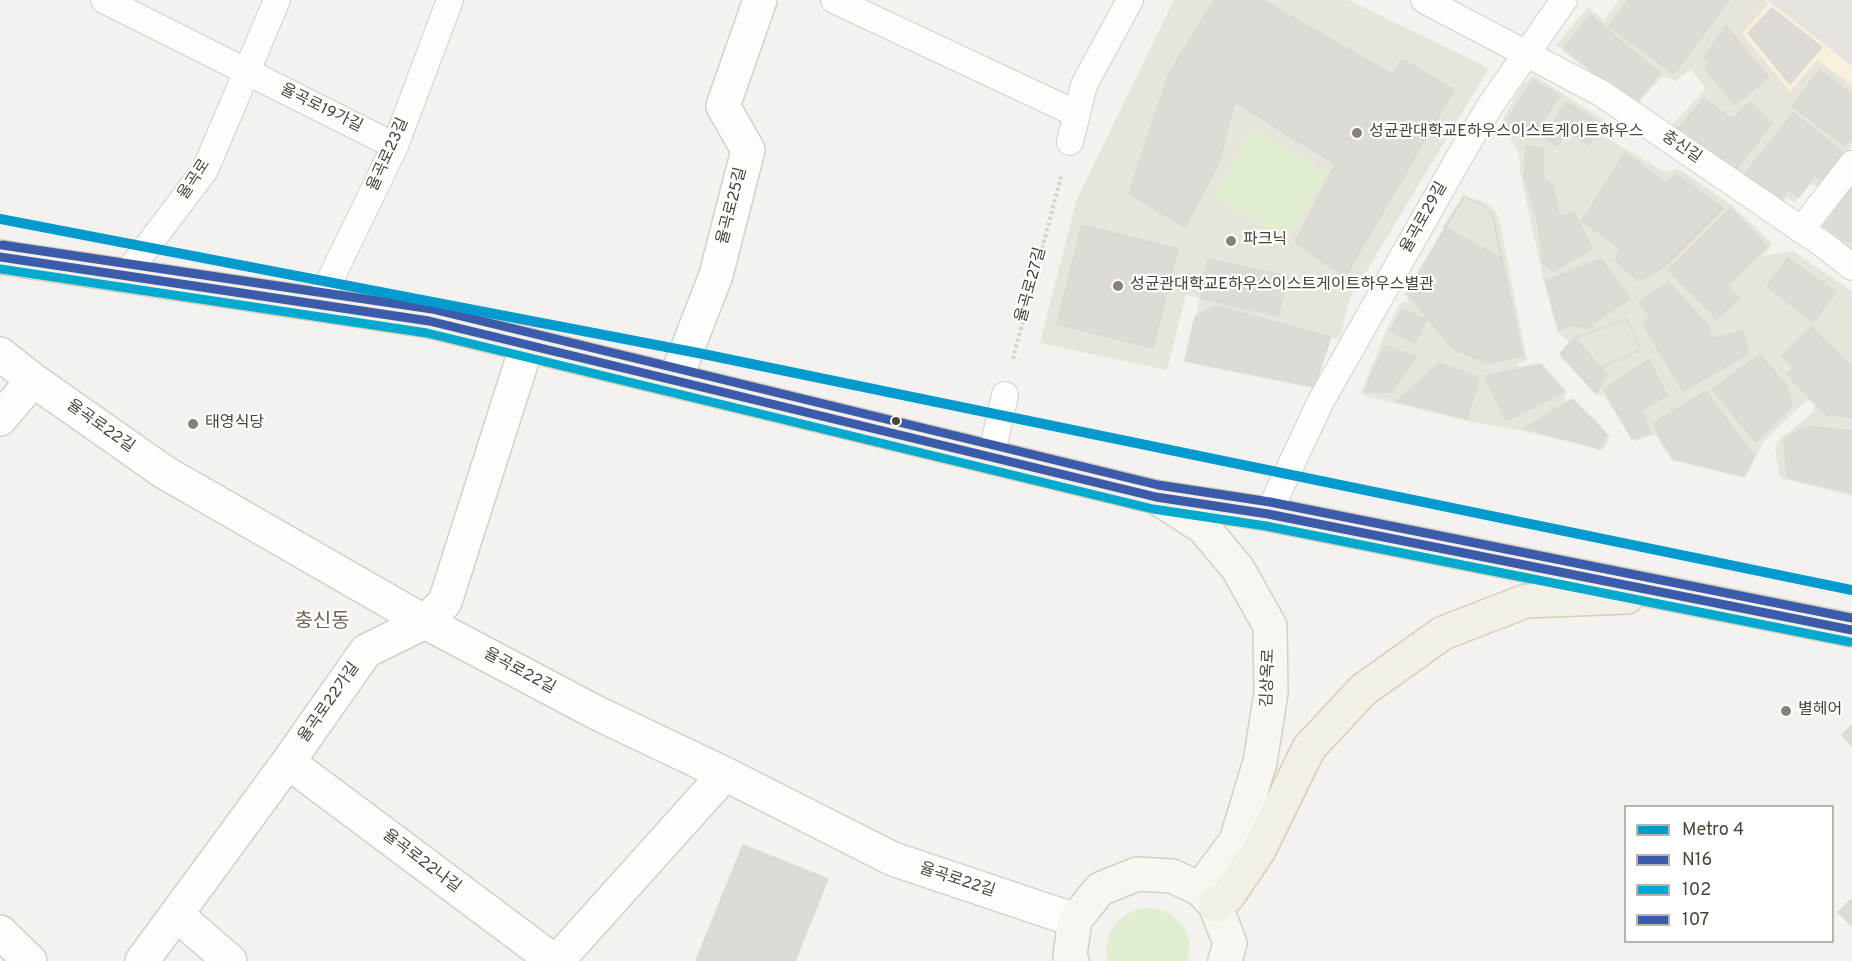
<!DOCTYPE html>
<meta charset="utf-8">
<style>
body{margin:0}
#map{position:relative;width:1852px;height:961px;overflow:hidden;background:#f4f2ee;font-family:Overpass,sans-serif}
canvas{display:block}
.legend{position:absolute;left:1624px;top:805px;width:210px;height:138px;box-sizing:border-box;background:#fff;border:2px solid #b7b4b0;margin:0;padding:8px 10px;list-style:none;font-size:18px;color:#4b4439}
.legend li{display:flex;align-items:center;gap:12px;height:30px}
.legend b{width:30px;border:2px solid #b7b4b0}
</style>
<div id="map">
<canvas width="1852" height="961"></canvas>
<ul class="legend">
<li><b style="height:8px;background:#009bce"></b>Metro 4</li>
<li><b style="height:8px;background:#3d5bab"></b>N16</li>
<li><b style="height:8px;background:#00a9ce"></b>102</li>
<li><b style="height:8px;background:#3d5bab"></b>107</li>
</ul>
</div>
<script>
const g = document.querySelector('canvas').getContext('2d');
g.lineJoin = 'round';
function fillPath(path, color) {
  g.fillStyle = color;
  g.fill(path, 'evenodd');
}
function poly(rows) {
  const path = new Path2D();
  for (const r of rows) {
    path.moveTo(r[0], r[1]);
    for (let i = 2; i < r.length; i += 2) path.lineTo(r[i], r[i + 1]);
  }
  return path;
}
function trace(path, color, width, dash) {
  g.strokeStyle = color;
  g.lineWidth = width;
  g.lineCap = dash ? 'butt' : 'round';
  g.setLineDash(dash || []);
  g.stroke(path);
}
function label(font, color, halo, rows, align = 'center') {
  g.font = font + ' Overpass,"Noto Sans KR",sans-serif';
  g.lineWidth = 4.5;
  g.setLineDash([]);
  g.textBaseline = 'middle';
  g.strokeStyle = halo;
  g.fillStyle = color;
  for (const [text, x, y, turn = 0] of rows) {
    g.save();
    g.translate(x, y);
    g.rotate((+turn || 0) * Math.PI / 180);
    g.textAlign = isNaN(turn) ? turn : align;
    if (halo) g.strokeText(text, 0, 0);
    g.fillText(text, 0, 0);
    g.restore();
  }
}
fillPath(poly([
 [1174,0,1348,0,1489,68,1349,300,1340,339,1331,338,1314,387,1185,361,1200,298,1186,295,1167,370,1040,343,1076,201],
 [1619,0,1765,0,1852,67,1852,146,1818,186,1810,185,1794,203,1788,198,1778,204,1667,130,1706,89,1691,69,1676,81,1663,76,1634,107,1556,45,1588,7,1604,20],
 [1535,76,1607,122,1603,136,1665,172,1679,169,1730,204,1770,241,1772,245,1763,256,1793,251,1852,291,1852,496,1781,478,1779,475,1775,448,1778,441,1813,412,1815,407,1810,401,1807,400,1764,441,1745,478,1672,460,1655,435,1635,441,1632,440,1605,396,1596,395,1561,357,1560,353,1569,342,1557,332,1543,278,1520,172,1519,154,1513,142,1499,126,1522,85,1531,77],
 [1852,184,1852,255,1817,229],
 [1463,195,1485,202,1493,208,1499,219,1527,360,1517,364,1518,367,1538,363,1543,364,1567,392,1564,395,1565,401,1573,398,1597,421,1610,437,1603,450,1523,431,1467,421,1362,395,1361,392,1387,329,1400,303,1409,302,1405,294]
]), '#e7e4dc');
fillPath(poly([
 [1252,129,1327,173,1287,240,1213,196],
 [1140,908,1154,908,1166,911,1177,919,1185,929,1190,941,1188,961,1108,961,1106,946,1110,932,1117,921,1128,913]
]), '#e1eecf');
fillPath(poly([
 [1770,2,1852,66,1852,85,1817,60,1790,92,1742,33],
 [1771,8,1822,47,1790,84,1748,33]
]), '#f7f0da');
fillPath(poly([
 [1767,0,1852,0,1852,66,1770,2]
]), '#e6e3df');
const building = poly([
 [1214,0,1263,0,1393,75,1402,59,1454,90,1345,277,1295,243,1335,164,1235,102,1218,164,1185,227,1129,193,1168,76,1214,0],
 [1629,0,1729,0,1674,74,1609,26,1629,0],
 [1772,8,1822,47,1790,84,1748,33,1772,8],
 [1590,15,1660,73,1634,105,1564,48,1590,15],
 [1726,26,1768,77,1735,105,1705,69,1710,63,1704,58,1726,26],
 [1820,70,1852,94,1852,137,1845,146,1792,106,1820,70],
 [1533,80,1559,96,1533,137,1507,120,1533,80],
 [1704,99,1732,119,1751,102,1772,123,1735,171,1677,130,1704,99],
 [1566,102,1602,124,1589,145,1567,131,1558,146,1544,138,1566,102],
 [1793,113,1844,152,1821,181,1815,175,1798,197,1789,189,1780,200,1745,174,1793,113],
 [1526,146,1543,149,1543,178,1554,187,1559,217,1538,223,1524,176,1526,146],
 [1625,153,1666,183,1676,174,1723,208,1664,267,1639,281,1615,260,1620,248,1582,221,1625,153],
 [1852,188,1852,244,1824,226,1852,188],
 [1464,197,1483,205,1493,217,1523,356,1487,363,1452,348,1407,293,1464,197],
 [1464,197,1483,205,1493,217,1501,258,1444,227,1464,197],
 [1730,208,1767,246,1727,286,1739,298,1717,319,1668,270,1730,208],
 [1574,212,1592,249,1553,271,1543,264,1538,223,1574,212],
 [1082,225,1178,249,1153,348,1057,324,1082,225],
 [1788,258,1836,292,1813,322,1767,286,1788,258],
 [1208,259,1288,276,1278,316,1200,298,1208,259],
 [1601,259,1630,298,1587,328,1575,325,1559,329,1546,281,1601,259],
 [1668,282,1708,325,1712,339,1742,331,1749,353,1683,391,1643,324,1650,318,1639,302,1668,282],
 [1215,306,1331,337,1314,387,1185,361,1195,317,1215,306],
 [1402,309,1426,320,1415,343,1391,331,1402,309],
 [1626,319,1641,349,1601,368,1607,374,1596,393,1560,354,1575,338,1626,319],
 [1626,319,1641,349,1601,368,1575,338,1626,319],
 [1811,327,1851,366,1852,365,1852,417,1827,415,1787,374,1794,368,1782,356,1811,327],
 [1385,346,1416,357,1391,392,1364,392,1385,346],
 [1760,355,1787,386,1792,406,1756,442,1712,389,1760,355],
 [1649,359,1667,395,1642,410,1650,433,1632,439,1604,389,1649,359],
 [1439,363,1479,378,1467,419,1397,401,1439,363],
 [1540,365,1564,392,1506,421,1485,376,1540,365],
 [1706,391,1754,457,1743,476,1673,459,1653,424,1706,391],
 [1572,400,1607,435,1600,449,1525,428,1572,400],
 [1805,426,1852,431,1852,493,1787,477,1784,440,1805,426],
 [1851,726,1852,726,1852,746,1842,735,1851,726],
 [743,845,828,879,795,961,696,961,743,845],
 [1852,899,1852,926,1838,912,1852,899]
]);
fillPath(building, '#dedbd6');
trace(building, '#dcd9d4', 1.5);
const lane = poly([
 [104,0,395,146],
 [834,0,1077,114],
 [1424,0,1601,93,1824,245,1852,267],
 [1070,142,1084,85,1130,0],
 [1801,230,1852,164],
 [125,276,205,170,277,0],
 [318,305,395,146,450,0],
 [991,457,1005,395],
 [1268,514,1321,401,1464,149,1492,103,1564,0]
]);
const street = poly([
 [0,354,33,380,164,472,425,622,597,713,725,774,893,859,1075,920],
 [675,381,716,275,748,150,723,106,760,0],
 [0,419,33,380],
 [288,762,554,961],
 [177,915,230,961],
 [0,932,30,961],
 [142,961,288,762,366,651,425,622,445,602,527,345],
 [557,961,725,774]
]);
const secondary = poly([
 [1156,497,1203,527,1238,569,1270,626,1271,693,1260,762,1236,841,1200,889],
 [1072,961,1070,955,1075,920,1100,889,1137,874,1172,876,1200,889,1215,905,1230,943,1225,961]
]);
const primary = poly([
 [0,257,429,321,1156,497,1268,514,1852,630],
 [1215,905,1228,896,1259,850,1309,748,1363,690,1443,633,1526,601,1627,597]
]);
trace(lane, '#d2d0cb', 28);
trace(street, '#d2d0cb', 36);
trace(secondary, '#d3cfc5', 36);
trace(primary, '#d6cebb', 36);
trace(poly([
 [1013,359,1061,177]
]), '#d3d2cc', 4, [3, 3]);
trace(lane, '#fdfdfc', 26);
trace(street, '#fdfdfc', 33);
trace(secondary, '#f7f6f1', 33);
trace(primary, '#f2efe6', 33);
trace(poly([
 [0,257,429,321,1156,497,1268,514,1852,630]
]), '#3d5bab', 9);
trace(poly([
 [0,269,427,333,1153,509,1266,526,1850,642]
]), '#00a9ce', 9);
trace(poly([
 [2,245,432,309,1158,485,1270,502,1852,618]
]), '#3d5bab', 9);
trace(poly([
 [0,219,703,354,1852,590]
]), '#009bce', 10);
for (const [x, y, r, color] of [
 [1357,133,6,"#868178"],
 [1231,241,6,"#868178"],
 [1118,286,6,"#868178"],
 [896,421,5,"#4b4439"],
 [193,424,6,"#868178"],
 [1786,711,6,"#868178"]
]) {
  const dot = new Path2D();
  dot.arc(x, y, r, 0, 2 * Math.PI);
  g.fillStyle = color;
  g.fill(dot);
  trace(dot, '#fff', 2);
}
label('16px', '#4b4439', '#fff', [
 ["율곡로19가길",321,109,26],
 ["충신길",1681,148,34],
 ["율곡로23길",389,155,-66],
 ["율곡로",195,180,-57],
 ["율곡로25길",733,206,-76],
 ["율곡로29길",1425,218,-61],
 ["율곡로27길",1032,285,-75],
 ["율곡로22길",100,427,35],
 ["율곡로22길",519,672,28],
 ["김상옥로",1269,678,-88],
 ["율곡로22가길",330,703,-55],
 ["율곡로22나길",421,862,37],
 ["율곡로22길",957,881,18]
]);
label('16px', '#4b4439', '#fff', [
 ["성균관대학교E하우스이스트게이트하우스",1369,133],
 ["파크닉",1243,241],
 ["성균관대학교E하우스이스트게이트하우스별관",1130,286],
 ["태영식당",205,424],
 ["별헤어",1798,711]
], 'left');
label('20px', '#6e6250', '#fff', [
 ["충신동",322,623]
]);
</script>
